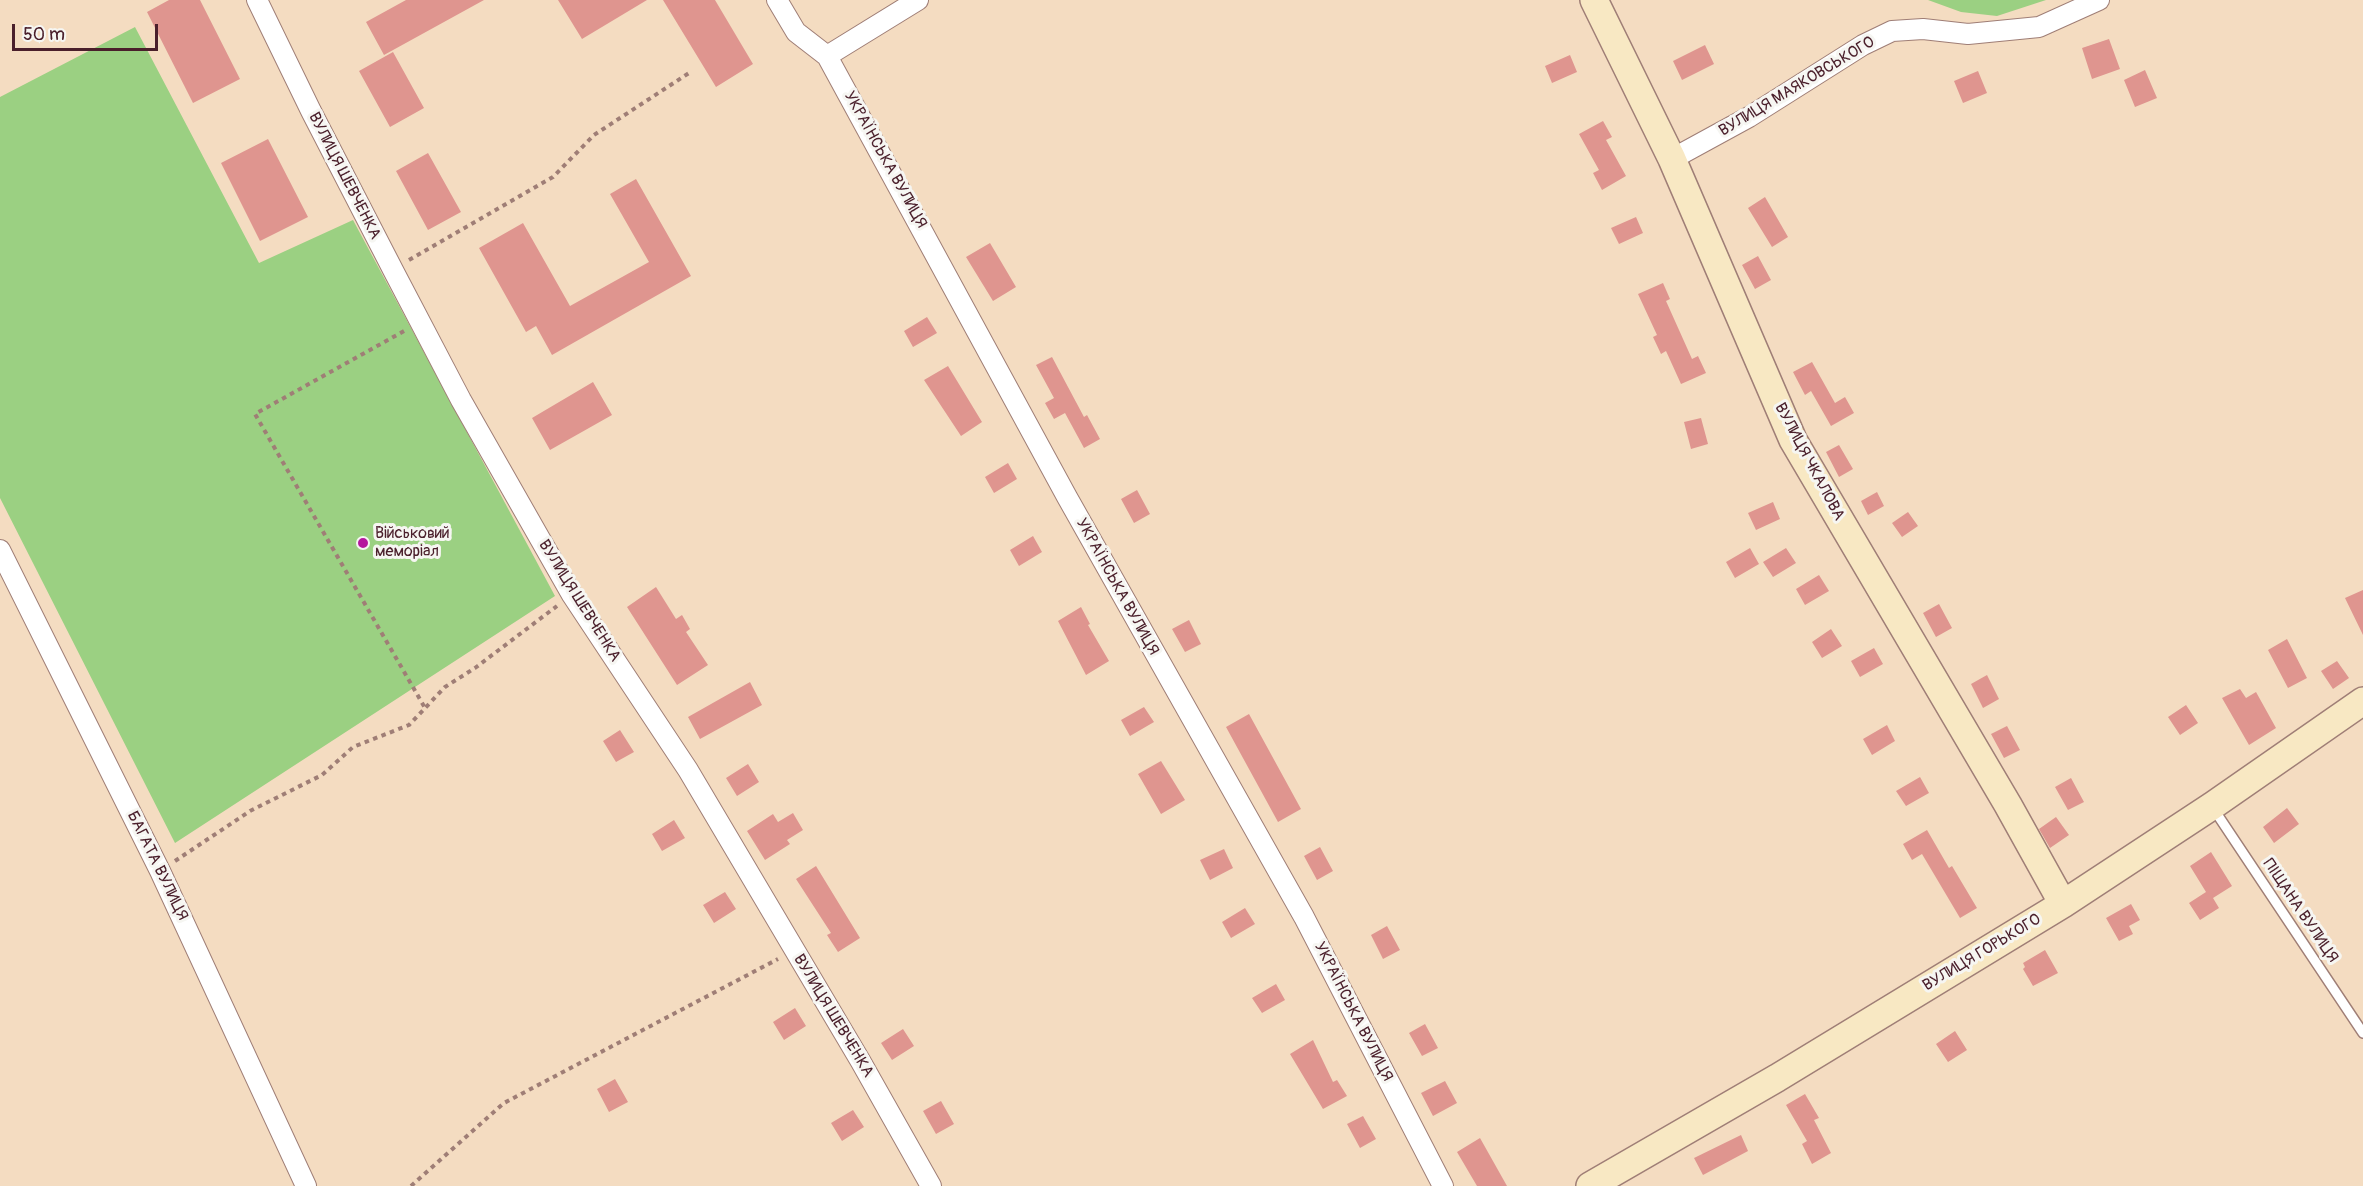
<!DOCTYPE html>
<meta charset="utf-8">
<style>
body{margin:0}
#map{position:relative;width:2363px;height:1186px;overflow:hidden;background:#f4dcc1;font-family:Pangolin,sans-serif}
canvas{display:block}
.scale{position:absolute;left:12px;top:24px;width:146px;height:27px;box-sizing:border-box;border:3px solid #4a1f2b;border-top:0;padding-left:8px;font-size:18px;line-height:21px;white-space:nowrap;color:#4a1f2b;-webkit-text-stroke:4px #f6f6f2;paint-order:stroke}
</style>
<div id="map">
<canvas width="2363" height="1186"></canvas>
<div class="scale">50 m</div>
</div>
<script>
const g = document.querySelector('canvas').getContext('2d');
g.lineJoin = 'round';
function fillPath(path, color) {
  g.fillStyle = color;
  g.fill(path, 'evenodd');
}
function poly(rows) {
  const path = new Path2D();
  for (const r of rows) {
    path.moveTo(r[0], r[1]);
    for (let i = 2; i < r.length; i += 2) path.lineTo(r[i], r[i + 1]);
  }
  return path;
}
function trace(path, color, width, dash) {
  g.strokeStyle = color;
  g.lineWidth = width;
  g.lineCap = dash ? 'butt' : 'round';
  g.setLineDash(dash || []);
  g.stroke(path);
}
function label(font, color, halo, rows, align = 'center') {
  g.font = font + ' Pangolin,sans-serif';
  g.lineWidth = 6;
  g.setLineDash([]);
  g.textBaseline = 'middle';
  g.strokeStyle = halo;
  g.fillStyle = color;
  for (const [text, x, y, turn = 0] of rows) {
    g.save();
    g.translate(x, y);
    g.rotate((+turn || 0) * Math.PI / 180);
    g.textAlign = isNaN(turn) ? turn : align;
    if (halo) g.strokeText(text, 0, 0);
    g.fillText(text, 0, 0);
    g.restore();
  }
}
fillPath(poly([
 [1928,0,2046,0,1997,16,1961,12],
 [135,27,259,263,353,220,555,596,175,843,0,498,0,97]
]), '#9bd082');
fillPath(poly([
 [169,0,200,0,240,79,193,103,147,12],
 [406,0,484,0,384,55,366,22],
 [558,0,647,0,582,39],
 [663,0,715,0,753,64,716,87],
 [2109,39,2120,69,2092,79,2082,48],
 [1705,45,1714,64,1682,80,1673,61],
 [393,52,424,108,390,127,359,71],
 [1570,55,1577,72,1552,83,1545,66],
 [2145,70,2157,98,2135,107,2124,80],
 [1978,71,1987,93,1963,103,1954,81],
 [1603,121,1612,137,1606,140,1626,176,1602,190,1593,173,1599,170,1579,134],
 [268,139,308,217,260,241,221,163],
 [428,153,461,212,428,230,396,171],
 [636,179,691,276,552,355,536,326,526,332,479,248,523,223,570,306,649,262,610,194],
 [1765,197,1788,237,1772,247,1748,208],
 [1636,217,1643,233,1619,244,1611,228],
 [990,243,1016,287,993,301,966,257],
 [1758,256,1771,280,1755,289,1742,265],
 [1663,283,1670,299,1666,301,1692,359,1698,356,1706,373,1681,384,1666,351,1661,354,1653,337,1657,335,1638,294],
 [927,317,937,333,913,347,904,331],
 [1052,357,1084,417,1087,415,1100,439,1084,448,1065,413,1054,419,1045,403,1054,398,1036,365],
 [1812,362,1835,403,1845,397,1854,413,1831,426,1811,391,1805,395,1793,372],
 [948,366,982,422,961,436,924,380],
 [593,382,612,415,550,450,532,418],
 [1701,418,1708,444,1691,449,1684,422],
 [1839,445,1853,469,1839,477,1826,452],
 [1008,463,1017,479,994,493,985,477],
 [1137,490,1150,514,1134,523,1121,499],
 [1877,492,1884,506,1868,515,1861,501],
 [1773,502,1780,519,1756,530,1748,513],
 [1908,512,1918,526,1902,537,1892,523],
 [1033,536,1042,552,1019,566,1010,550],
 [1750,548,1759,564,1735,578,1726,562],
 [1786,548,1796,563,1773,577,1763,562],
 [1819,575,1829,591,1805,605,1796,589],
 [656,587,676,619,682,615,690,629,686,632,708,665,677,685,627,607],
 [2363,590,2363,635,2345,598],
 [1939,604,1952,628,1936,637,1923,613],
 [1081,607,1090,624,1088,625,1109,661,1086,675,1058,621],
 [1189,620,1201,644,1185,652,1172,629],
 [1831,629,1842,646,1822,658,1812,642],
 [2287,639,2307,678,2288,688,2268,650],
 [1874,648,1883,664,1860,677,1851,661],
 [2337,661,2349,678,2333,689,2321,671],
 [1987,675,1999,699,1983,708,1971,684],
 [750,682,762,705,700,739,688,717],
 [2240,689,2246,698,2256,692,2276,728,2249,745,2222,698],
 [2186,705,2198,723,2180,735,2168,717],
 [1144,707,1154,722,1130,736,1121,720],
 [1249,714,1301,809,1278,822,1226,727],
 [1887,725,1895,741,1872,755,1863,739],
 [2007,726,2020,750,2004,758,1991,734],
 [620,730,634,752,616,762,603,741],
 [1161,761,1185,800,1161,814,1138,774],
 [748,764,759,782,737,796,726,778],
 [1920,777,1929,793,1906,806,1896,791],
 [2071,778,2084,802,2068,810,2055,787],
 [2287,808,2299,824,2274,843,2263,827],
 [793,813,803,830,787,840,790,844,765,860,747,831,773,814,778,822],
 [2056,817,2069,835,2050,848,2039,829],
 [674,820,685,838,662,851,652,834],
 [1927,830,1949,868,1952,866,1977,908,1960,918,1922,854,1912,860,1903,844],
 [1320,847,1333,871,1317,880,1304,856],
 [1224,849,1233,868,1210,880,1200,860],
 [2211,852,2232,886,2213,898,2219,908,2200,920,2189,903,2206,892,2190,866],
 [816,866,860,938,838,952,827,935,831,933,796,879],
 [725,892,736,909,714,923,703,905],
 [2131,904,2140,920,2129,926,2133,934,2119,941,2106,918],
 [1245,908,1255,924,1231,938,1222,922],
 [1387,926,1400,950,1383,959,1371,935],
 [2045,950,2058,973,2033,986,2023,969,2025,967,2023,963],
 [1276,984,1285,1000,1262,1013,1252,998],
 [795,1008,806,1026,784,1040,773,1022],
 [1425,1024,1438,1048,1422,1056,1409,1033],
 [903,1029,914,1046,892,1060,881,1043],
 [1955,1031,1967,1050,1948,1062,1936,1044],
 [1313,1040,1333,1082,1337,1080,1347,1096,1323,1109,1290,1054],
 [615,1079,628,1102,609,1112,597,1089],
 [1445,1081,1457,1103,1433,1116,1421,1093],
 [1805,1094,1819,1118,1814,1120,1831,1153,1812,1164,1802,1144,1807,1141,1786,1105],
 [941,1101,954,1124,936,1134,923,1111],
 [853,1110,864,1127,842,1141,831,1123],
 [1363,1116,1376,1139,1360,1148,1347,1124],
 [1741,1135,1748,1151,1703,1175,1694,1158],
 [1480,1138,1507,1186,1477,1186,1457,1152]
]), '#df958f');
const lane = poly([
 [2213,808,2363,1033]
]);
const street = poly([
 [257,0,311,111,393,270,461,400,572,595,688,770,861,1062,931,1186],
 [777,0,796,32,827,56,1067,497,1304,917,1443,1186],
 [827,56,918,0],
 [1672,159,1749,117,1863,45,1892,31,1923,29,1968,34,2039,27,2099,0],
 [0,550,160,871,306,1186]
]);
const secondary = poly([
 [1594,0,1672,159,1793,440,2008,805,2063,904],
 [1590,1186,1777,1078,2063,904,2212,806,2363,701]
]);
trace(lane, '#9f7e76', 12);
trace(street, '#9f7e76', 22);
trace(secondary, '#9f7e76', 30);
trace(poly([
 [409,260,553,177,594,135,689,73],
 [404,331,255,414,425,708],
 [175,861,250,811,322,775,353,747,409,725,445,687,475,668,557,606],
 [411,1186,504,1103,778,959]
]), '#9f7e76', 4, [4.5, 4.5]);
trace(lane, '#fff', 9);
trace(street, '#fff', 20);
trace(secondary, '#f8e8c3', 27);
for (const [x, y, r, color] of [
 [363,543,6,"#b5179e"]
]) {
  const dot = new Path2D();
  dot.arc(x, y, r, 0, 2 * Math.PI);
  g.fillStyle = color;
  g.fill(dot);
  trace(dot, '#f6f6f2', 2);
}
label('16px', '#4a1f2b', '#f6f6f2', [
 ["ВУЛИЦЯ МАЯКОВСЬКОГО",1797,87,-31],
 ["УКРАЇНСЬКА ВУЛИЦЯ",885,160,61],
 ["ВУЛИЦЯ ШЕВЧЕНКА",344,176,63],
 ["ВУЛИЦЯ ЧКАЛОВА",1809,462,62],
 ["УКРАЇНСЬКА ВУЛИЦЯ",1117,587,61],
 ["ВУЛИЦЯ ШЕВЧЕНКА",579,601,58],
 ["БАГАТА ВУЛИЦЯ",157,866,64],
 ["ПІЩАНА ВУЛИЦЯ",2300,911,56],
 ["ВУЛИЦЯ ГОРЬКОГО",1982,953,-31],
 ["УКРАЇНСЬКА ВУЛИЦЯ",1353,1012,63],
 ["ВУЛИЦЯ ШЕВЧЕНКА",833,1016,59]
]);
label('16px', '#4a1f2b', '#f6f6f2', [
 ["Військовий",375,534],
 ["меморіал",375,552]
], 'left');
</script>
